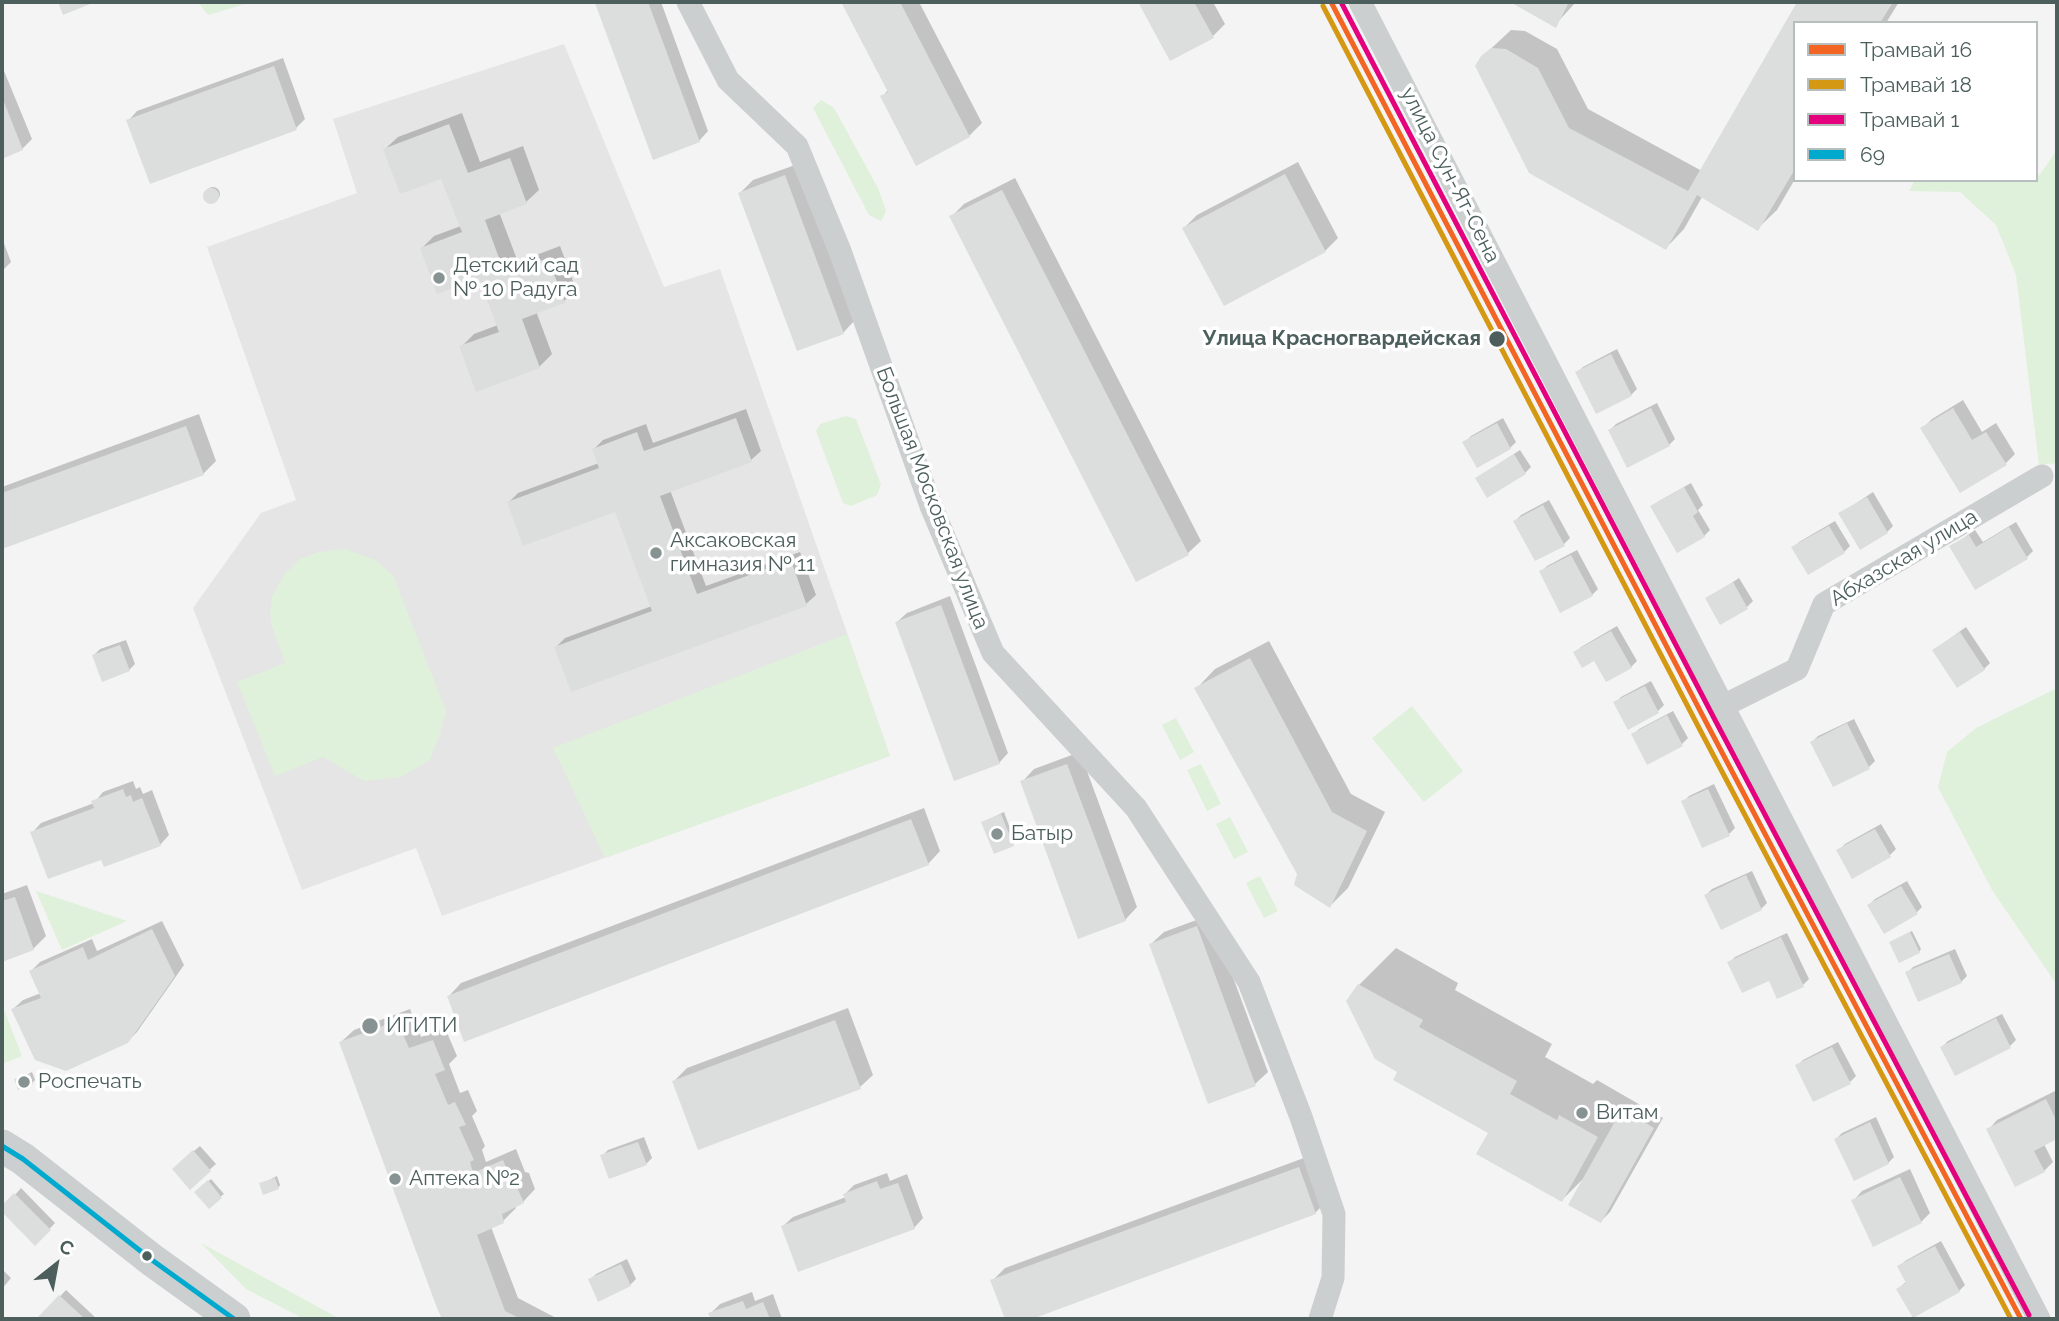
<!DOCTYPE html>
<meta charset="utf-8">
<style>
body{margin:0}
#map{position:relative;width:2059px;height:1321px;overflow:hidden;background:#f4f4f4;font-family:Raleway,sans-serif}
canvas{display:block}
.frame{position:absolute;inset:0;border:4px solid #4c5f5d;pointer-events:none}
.legend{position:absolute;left:1793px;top:21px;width:245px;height:161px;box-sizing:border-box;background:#fff;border:2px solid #b7bfbe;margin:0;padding:9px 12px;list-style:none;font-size:21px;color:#4c5f5d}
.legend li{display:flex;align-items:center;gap:14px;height:35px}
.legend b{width:35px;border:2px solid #b7bfbe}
.north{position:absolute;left:21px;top:1230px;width:70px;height:70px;-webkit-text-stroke:5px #fff;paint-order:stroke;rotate:31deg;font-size:19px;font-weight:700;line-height:28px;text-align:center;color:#4c5f5d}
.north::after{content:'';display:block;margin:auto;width:24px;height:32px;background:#4c5f5d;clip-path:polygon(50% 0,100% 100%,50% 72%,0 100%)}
</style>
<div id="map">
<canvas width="2059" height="1321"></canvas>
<div class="frame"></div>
<ul class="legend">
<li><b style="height:9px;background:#f26522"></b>Трамвай 16</li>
<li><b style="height:9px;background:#d59813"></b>Трамвай 18</li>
<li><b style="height:9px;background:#e5007d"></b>Трамвай 1</li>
<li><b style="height:9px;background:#00a9ce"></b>69</li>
</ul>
<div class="north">С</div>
</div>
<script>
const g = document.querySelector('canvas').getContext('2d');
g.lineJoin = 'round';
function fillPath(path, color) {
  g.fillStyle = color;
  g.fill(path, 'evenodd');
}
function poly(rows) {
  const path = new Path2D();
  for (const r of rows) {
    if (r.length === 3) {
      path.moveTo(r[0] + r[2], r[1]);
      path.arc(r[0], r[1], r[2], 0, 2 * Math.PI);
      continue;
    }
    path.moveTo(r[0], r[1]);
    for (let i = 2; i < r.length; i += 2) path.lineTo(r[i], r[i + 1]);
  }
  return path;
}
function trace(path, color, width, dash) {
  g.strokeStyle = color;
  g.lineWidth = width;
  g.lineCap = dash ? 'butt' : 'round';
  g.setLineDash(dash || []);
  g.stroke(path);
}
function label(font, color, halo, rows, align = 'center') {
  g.font = font + ' Raleway,sans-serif';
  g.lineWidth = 7;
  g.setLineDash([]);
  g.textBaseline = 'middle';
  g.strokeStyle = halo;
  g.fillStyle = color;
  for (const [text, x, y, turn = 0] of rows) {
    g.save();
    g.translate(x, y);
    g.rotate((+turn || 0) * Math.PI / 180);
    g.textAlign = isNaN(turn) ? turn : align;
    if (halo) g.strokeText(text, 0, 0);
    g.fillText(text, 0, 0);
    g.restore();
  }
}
fillPath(poly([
 [564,44,664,287,720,269,890,756,442,916,416,848,302,890,193,608,261,513,296,500,207,247,357,193,333,119]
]), '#e6e5e6');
fillPath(poly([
 [198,2,252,2,208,15],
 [821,100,834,108,878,188,886,211,881,221,869,215,813,108],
 [2057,150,2057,463,2039,465,2016,275,1996,225,1960,192,1909,191,1915,180,2036,180,2036,172,2039,176],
 [846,416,856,419,881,485,877,495,851,506,843,503,816,431,820,424],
 [345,549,375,560,393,575,446,711,439,737,430,760,401,777,364,781,323,757,275,776,237,682,285,663,271,624,270,611,272,596,284,575,300,559,319,552],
 [847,634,890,756,605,858,553,748],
 [2057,688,2057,985,1992,890,1938,787,1947,752,1976,728],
 [1412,706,1463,771,1424,802,1372,738],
 [1176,718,1194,752,1180,760,1162,725],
 [1201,764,1221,804,1207,811,1187,770],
 [1230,817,1248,852,1234,859,1216,824],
 [1260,876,1278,911,1264,918,1246,883],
 [36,891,127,921,62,950],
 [2,1005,22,1056,2,1064],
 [201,1243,340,1319,304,1319,246,1289]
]), '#dff0db');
fillPath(poly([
 [599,2,661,2,708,131,699,141,597,3],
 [843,2,919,2,982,123,969,136,917,163,882,97,889,89],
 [1140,2,1213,2,1225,24,1212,37,1171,59],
 [1514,2,1576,2,1555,25],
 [1799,2,1899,2,1886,23,1795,23,1795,179,1777,210,1758,228,1702,197,1684,229,1666,248,1482,57,1511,30,1525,31,1557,49,1588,109,1702,171],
 [283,58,305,119,296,128,128,121,137,111],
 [2,66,32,139,22,149,2,157],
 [462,113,480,162,523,146,539,190,526,202,499,212,518,262,560,246,576,289,564,301,536,311,552,354,539,367,461,347,474,334,498,325,480,276,422,248,434,236,461,226,443,176,385,149,398,137],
 [1298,162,1338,238,1325,251,1224,304,1184,228,1197,215],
 [798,164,855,320,843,333,740,193,753,180],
 [1015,178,1201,541,1188,553,1137,580,951,217,964,204],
 [213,194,7],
 [2,238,11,262,2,271],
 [1617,349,1637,389,1631,395,1577,373,1583,367],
 [1963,400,1982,432,1996,423,2015,454,2006,463,1922,429,1932,419],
 [1657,403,1675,439,1669,445,1610,430,1616,424],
 [746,409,761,451,751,460,670,490,706,586,800,552,816,595,806,604,572,690,556,647,565,638,652,606,616,510,509,502,518,493,599,463,594,449,603,440,646,424,653,443],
 [199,414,216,461,203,474,2,548,2,487],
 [1503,418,1516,442,1510,448,1465,442,1471,436],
 [1520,450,1531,467,1525,473,1477,478],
 [1691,483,1703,505,1698,510,1710,530,1704,536,1653,507,1659,501],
 [1873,492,1893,526,1887,532,1840,514],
 [1549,500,1570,538,1564,544,1515,521,1521,515],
 [1835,521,1850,546,1844,552,1793,548,1799,542],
 [2016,522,2033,551,2027,557,1951,547,1975,530,1983,542],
 [1577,550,1598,589,1592,595,1541,572,1547,566],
 [1739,578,1753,601,1747,607,1707,599],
 [950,596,1008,753,999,763,897,622,907,613],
 [1617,626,1637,661,1631,667,1575,653,1581,647],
 [1966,627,1990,663,1984,669,1934,650],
 [126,640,135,664,129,670,94,655,100,649],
 [1269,641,1351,794,1385,812,1348,888,1330,906,1299,874,1197,688,1215,669],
 [1651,681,1664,705,1658,711,1628,727,1615,703,1621,697],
 [1673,711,1688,738,1682,744,1633,735,1639,729],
 [1854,719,1875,761,1869,767,1812,742,1818,736],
 [1080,752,1137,907,1125,920,1022,782,1034,769],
 [133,781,136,789,140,787,143,794,152,790,169,835,160,845,102,857,32,833,41,823,94,803,103,792],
 [1714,784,1735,828,1729,834,1683,802,1689,796],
 [924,808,940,851,928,864,449,996,461,983],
 [1004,812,1015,842,1013,845,983,822],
 [1881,824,1896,849,1890,855,1839,850,1845,844],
 [1752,871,1767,903,1761,909,1721,928,1706,895,1712,889],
 [1907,881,1922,907,1916,913,1869,905,1875,899],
 [27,885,46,936,33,949,2,960,2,894],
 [1210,915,1268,1072,1255,1084,1151,944,1164,932],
 [162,921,184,965,137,1032,127,1042,13,1009,23,1000,41,993,31,971,40,962,92,939,97,951],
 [1912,931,1921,949,1919,952,1894,940],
 [1787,933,1809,979,1803,985,1770,979,1729,963,1735,957],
 [1396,948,1458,983,1455,990,1552,1044,1545,1057,1593,1084,1597,1080,1663,1118,1610,1212,1601,1221,1584,1178,1562,1200,1490,1133,1400,1071,1359,985],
 [1955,949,1967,976,1961,982,1907,973,1913,967],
 [848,1008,873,1075,860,1087,674,1081,687,1068],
 [410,1009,421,1037,445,1028,457,1056,449,1064,460,1093,468,1090,477,1111,472,1116,485,1146,482,1150,486,1162,516,1149,525,1172,529,1173,535,1189,523,1202,515,1205,516,1208,503,1221,491,1227,518,1298,558,1319,444,1319,341,1042,354,1030],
 [2002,1014,2016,1040,2010,1046,1942,1047,1948,1041],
 [1838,1042,1856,1076,1850,1082,1797,1066,1803,1060],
 [32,1072,35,1080,32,1083,17,1080],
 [2055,1091,2057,1137,2044,1144,2053,1162,2044,1171,1988,1130,1997,1120],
 [1876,1117,1894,1157,1888,1163,1836,1139,1842,1133],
 [644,1137,652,1158,646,1164,602,1156,608,1150],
 [200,1146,216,1164,190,1187,180,1163],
 [1312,1155,1328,1200,1315,1213,1027,1319,1007,1319,992,1281,1005,1268],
 [1910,1169,1930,1213,1921,1222,1853,1201,1862,1191],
 [887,1173,890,1181,907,1174,923,1218,914,1228,783,1226,793,1217,846,1197,845,1194,854,1185],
 [277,1176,280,1185,278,1188,261,1184],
 [211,1179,224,1194,209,1206,196,1192],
 [21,1188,55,1223,35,1244,2,1210],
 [1941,1241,1965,1285,1959,1291,1913,1316,1898,1289,1907,1281,1899,1267,1905,1261],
 [627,1259,636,1279,630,1285,590,1280,596,1274],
 [2,1269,11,1278,2,1289],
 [66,1290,97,1319,39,1319],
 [752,1292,755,1301,773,1294,782,1319,704,1319,711,1317,710,1314,720,1304]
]), '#0003');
fillPath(poly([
 [58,2,95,2,63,15],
 [599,2,648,2,700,142,653,160,595,3],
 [841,2,900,2,970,137,916,166,880,96,888,92],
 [1138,2,1194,2,1214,38,1170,61],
 [1510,2,1569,2,1556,28],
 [1797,2,1893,2,1880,23,1795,23,1795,169,1758,231,1697,195,1666,250,1529,173,1475,66,1481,56,1491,48,1506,49,1538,68,1569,128,1688,191],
 [274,66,297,130,150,184,126,120],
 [2,97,23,150,2,159],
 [449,124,468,173,510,158,527,204,485,220,505,274,548,258,565,303,522,319,540,368,476,392,459,346,499,332,479,278,437,294,420,248,462,232,441,179,400,194,383,149],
 [1285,174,1326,252,1224,306,1182,228],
 [785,175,844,334,797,351,738,193],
 [211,196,8],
 [1002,190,1189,555,1136,582,949,216],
 [1611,354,1632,396,1596,414,1575,372],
 [1651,408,1670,446,1627,468,1608,430],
 [1953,408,1972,440,1986,432,2007,465,1960,493,1920,428],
 [736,418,752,462,660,496,697,594,791,560,807,606,571,692,554,647,652,611,615,512,523,546,507,502,599,468,592,449,637,432,644,451],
 [1497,423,1511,449,1477,468,1462,442],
 [186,426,204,475,2,549,2,493],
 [1514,454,1526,474,1487,498,1475,478],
 [1684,487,1698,512,1693,516,1705,537,1677,553,1650,506],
 [1867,497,1888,533,1860,550,1838,513],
 [1543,505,1565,546,1535,561,1513,521],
 [1829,526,1845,553,1808,575,1791,547],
 [2009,527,2028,559,1975,590,1949,546,1969,535,1976,547],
 [1571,555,1593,596,1560,613,1539,571],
 [1733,582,1748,609,1720,625,1705,598],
 [941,605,1000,764,954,781,895,622],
 [1611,631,1632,668,1606,682,1594,661,1582,668,1573,652],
 [1960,632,1985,670,1957,688,1932,650],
 [120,645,130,671,102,682,92,655],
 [1250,658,1332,812,1367,831,1330,908,1294,885,1297,874,1194,688],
 [1645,686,1659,713,1628,730,1613,702],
 [1667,715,1683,746,1647,765,1631,734],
 [1847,723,1870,769,1833,787,1810,742],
 [1067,764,1126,921,1078,939,1020,781],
 [123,789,126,797,131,795,133,802,142,798,161,846,104,867,101,860,48,879,30,832,94,808,91,801],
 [1708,789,1730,836,1702,848,1681,801],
 [1001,814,1014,846,994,854,981,822],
 [911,819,929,865,464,1042,447,996],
 [1875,829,1891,857,1852,879,1836,850],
 [1746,875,1762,910,1721,930,1704,895],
 [1901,886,1918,914,1884,934,1867,905],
 [15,897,34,950,2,962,2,901],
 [1197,926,1256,1086,1208,1104,1149,944],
 [152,929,175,976,128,1043,66,1071,35,1060,11,1009,41,998,29,971,83,947,88,960],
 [1910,932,1920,953,1899,963,1889,942],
 [1781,937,1804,987,1777,999,1769,981,1742,993,1727,962],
 [1949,954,1962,983,1918,1002,1905,972],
 [1358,984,1423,1020,1419,1027,1517,1081,1510,1094,1557,1120,1559,1115,1598,1137,1562,1202,1476,1154,1488,1133,1393,1080,1397,1072,1375,1059,1346,1001],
 [1996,1018,2011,1048,1955,1076,1940,1047],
 [835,1020,861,1089,698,1150,672,1081],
 [397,1021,409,1048,433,1040,445,1070,435,1074,448,1105,455,1102,466,1125,459,1127,474,1160,470,1162,473,1173,503,1160,513,1185,516,1185,524,1203,502,1214,504,1223,477,1235,505,1311,521,1319,442,1319,437,1308,339,1042],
 [1832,1047,1851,1084,1813,1102,1795,1065],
 [30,1074,33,1084,18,1090,14,1079],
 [2046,1099,2057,1122,2057,1139,2034,1151,2045,1172,2015,1187,1986,1129],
 [1622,1109,1654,1128,1601,1223,1568,1205],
 [1870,1122,1889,1164,1854,1181,1834,1139],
 [638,1142,647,1165,609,1179,600,1155],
 [193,1150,211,1171,190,1190,172,1169],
 [1299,1167,1316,1214,1032,1319,1005,1319,990,1280],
 [1900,1177,1922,1223,1873,1247,1851,1200],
 [275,1178,279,1189,263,1195,259,1183],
 [208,1180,222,1198,209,1209,194,1192],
 [877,1181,880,1189,898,1183,915,1229,798,1272,781,1226,846,1202,843,1194],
 [14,1193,51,1230,35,1246,2,1212,2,1205],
 [1935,1246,1960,1292,1913,1318,1896,1289,1906,1283,1897,1266],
 [621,1264,631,1286,598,1302,588,1279],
 [59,1295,85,1319,36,1319],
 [743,1301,746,1309,763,1302,770,1319,711,1319,708,1313]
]), '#dcdddd');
trace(poly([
 [688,2,728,80,797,146,840,251,931,506,993,653,1136,808,1249,982,1301,1117,1334,1214,1333,1278,1320,1319],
 [1360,2,2039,1319],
 [1723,706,1797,669,1824,604,2042,476]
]), '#cccfcf', 23);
trace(poly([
 [2,1146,23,1159,152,1260,234,1319]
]), '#cbcfcf', 33);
trace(poly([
 [2,1146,23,1159,152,1260,234,1319]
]), '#00a9ce', 5);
trace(poly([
 [1331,2,1707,724,2021,1319]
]), '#f26522', 5);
trace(poly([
 [1323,6,1699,728,2011,1319]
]), '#d59813', 5);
trace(poly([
 [1341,2,1715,720,2029,1315]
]), '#e5007d', 5);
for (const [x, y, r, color] of [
 [439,278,7,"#879392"],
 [1497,339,9,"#4c5f5d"],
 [656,553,7,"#879392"],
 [997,834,7,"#879392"],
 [370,1026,9,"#879392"],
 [24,1082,7,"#879392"],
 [1582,1113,7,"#879392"],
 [395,1179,7,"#879392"],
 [147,1256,6,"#4c5f5d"]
]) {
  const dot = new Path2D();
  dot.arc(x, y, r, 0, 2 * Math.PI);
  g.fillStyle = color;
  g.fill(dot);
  trace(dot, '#fff', 2.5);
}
label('21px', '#4c5f5d', '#fff', [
 ["улица Сун-Ят-Сена",1450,175,63],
 ["Большая Московская улица",932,498,69],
 ["Абхазская улица",1904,558,-31]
]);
label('21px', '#4c5f5d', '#fff', [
 ["Детский сад",453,266],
 ["№ 10 Радуга",453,290],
 ["Аксаковская",670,541],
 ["гимназия № 11",670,565],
 ["Батыр",1011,834],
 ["ИГИТИ",386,1026],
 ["Роспечать",38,1082],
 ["Витам",1596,1113],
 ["Аптека №2",409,1179]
], 'left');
label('bold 21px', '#4c5f5d', '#fff', [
 ["Улица Красногвардейская",1481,339]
], 'right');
</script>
